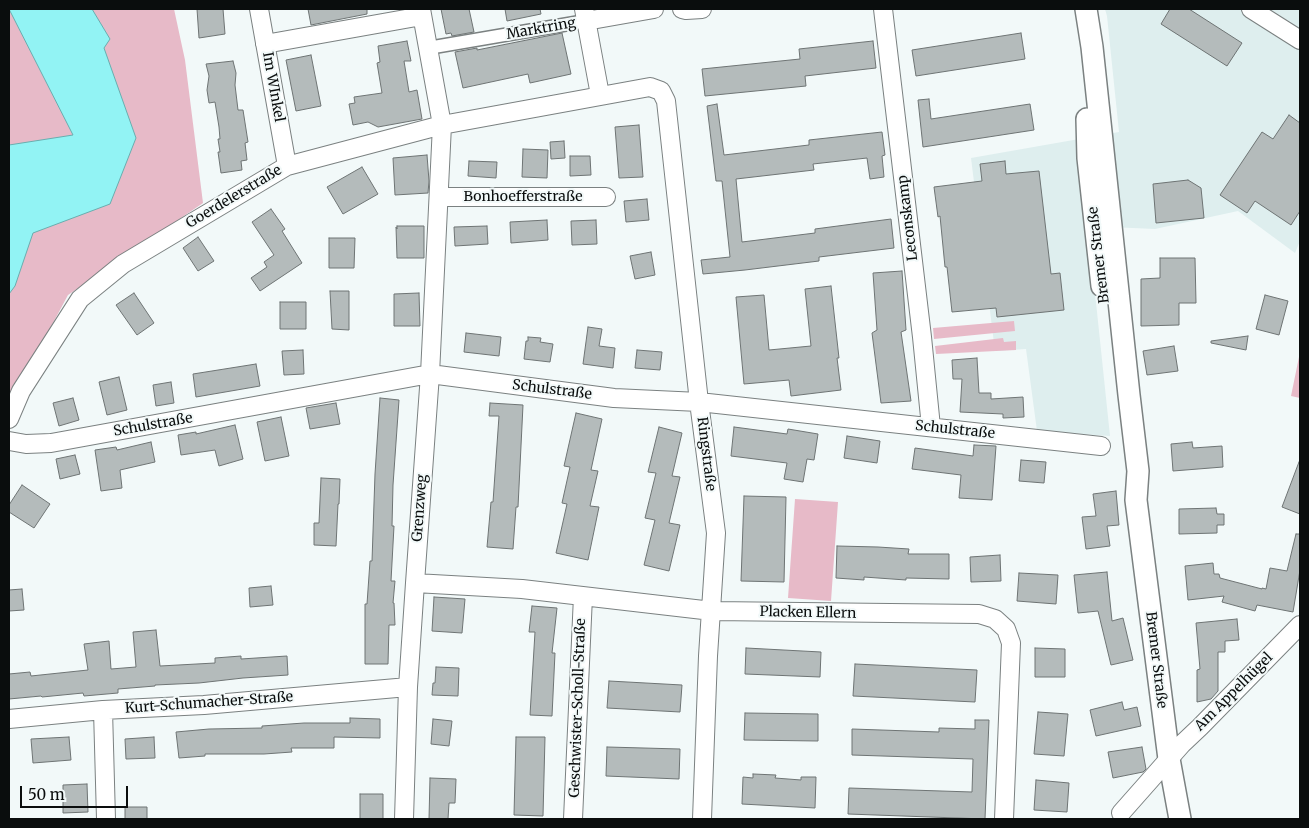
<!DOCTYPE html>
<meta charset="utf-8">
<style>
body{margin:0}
#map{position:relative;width:1309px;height:828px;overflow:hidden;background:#f2f9f9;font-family:Merriweather,serif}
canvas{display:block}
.frame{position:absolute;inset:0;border:10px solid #0a0d0d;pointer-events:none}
.scale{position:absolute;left:20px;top:786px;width:108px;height:22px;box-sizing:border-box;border:2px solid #0a0d0d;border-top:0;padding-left:6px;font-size:15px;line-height:18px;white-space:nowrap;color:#0a0d0d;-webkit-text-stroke:4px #f2f9f9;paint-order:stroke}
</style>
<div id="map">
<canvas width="1309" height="828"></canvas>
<div class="frame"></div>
<div class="scale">50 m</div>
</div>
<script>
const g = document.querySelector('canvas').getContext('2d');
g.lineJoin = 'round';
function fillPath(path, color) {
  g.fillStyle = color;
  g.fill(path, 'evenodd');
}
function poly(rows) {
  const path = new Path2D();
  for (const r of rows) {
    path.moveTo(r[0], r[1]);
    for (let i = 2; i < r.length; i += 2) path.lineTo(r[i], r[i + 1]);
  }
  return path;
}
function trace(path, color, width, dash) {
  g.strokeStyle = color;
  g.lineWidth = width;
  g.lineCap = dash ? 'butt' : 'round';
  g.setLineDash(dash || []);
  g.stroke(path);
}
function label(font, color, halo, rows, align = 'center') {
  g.font = font + ' Merriweather,serif';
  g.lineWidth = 4;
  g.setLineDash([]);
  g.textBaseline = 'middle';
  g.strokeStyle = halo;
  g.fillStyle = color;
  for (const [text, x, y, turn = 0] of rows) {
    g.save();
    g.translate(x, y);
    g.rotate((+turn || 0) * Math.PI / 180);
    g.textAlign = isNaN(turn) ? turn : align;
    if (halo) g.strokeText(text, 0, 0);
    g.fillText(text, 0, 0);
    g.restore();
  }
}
fillPath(poly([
 [1105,9,1300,9,1300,241,1295,253,1238,211,1155,229,1088,226,1110,436,1037,431,1026,349,995,351,971,158,1119,132,1107,16]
]), '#deeeee');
fillPath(poly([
 [9,9,174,9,185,60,203,203,68,295,9,405],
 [1014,321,1015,331,934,339,933,328],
 [1003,338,1004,342,1016,341,1016,350,936,354,935,346],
 [1300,352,1300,398,1291,396],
 [795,499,838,502,831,601,788,598]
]), '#e7bac8');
const water = poly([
 [9,9,92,9,110,39,104,48,136,138,110,204,33,233,15,286,9,294,9,145,73,135,9,9]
]);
fillPath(water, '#92f3f4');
trace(water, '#69aeaf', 1);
const building = poly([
 [197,9,223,9,225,34,199,38,197,9],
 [308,9,367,9,367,14,311,25,308,9],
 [441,9,469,9,474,32,452,36,451,33,446,34,441,9],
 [505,9,540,9,541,14,507,21,505,9],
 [1170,9,1189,9,1242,43,1227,66,1161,24,1170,9],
 [562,33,571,74,530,83,528,74,463,88,455,52,477,48,477,50,562,33],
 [1021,33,1025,59,916,76,912,50,1021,33],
 [407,41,411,61,404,61,409,92,417,90,422,119,378,127,368,122,353,125,349,104,355,103,354,97,382,93,377,63,380,62,378,46,407,41],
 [873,41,876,68,805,76,806,86,705,96,702,69,800,59,799,49,873,41],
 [311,55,321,106,296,111,286,60,311,55],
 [233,61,236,73,235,85,238,110,243,110,248,142,245,143,247,160,241,161,242,170,221,173,218,152,220,152,218,139,220,139,219,127,215,102,209,103,207,90,209,76,206,64,233,61],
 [929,99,931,119,1030,104,1034,130,923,147,918,100,929,99],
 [717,104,724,155,809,145,809,140,882,132,885,155,882,156,884,177,870,179,867,158,813,164,814,170,736,179,742,242,815,233,815,229,891,219,894,248,819,257,819,261,745,270,703,274,701,260,730,257,722,181,716,181,707,106,717,104],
 [1289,115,1300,123,1300,211,1291,225,1255,201,1247,213,1220,195,1262,132,1273,139,1289,115],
 [639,125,643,177,619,178,615,127,639,125],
 [564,141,565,158,551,159,550,142,564,141],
 [523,149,548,150,547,178,522,177,523,149],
 [427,155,429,181,428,193,395,195,393,158,427,155],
 [570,156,590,156,591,175,570,176,570,156],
 [469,161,497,162,496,178,468,176,469,161],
 [1005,161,1006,174,1039,171,1051,274,1060,273,1064,310,997,317,996,308,952,312,947,267,945,267,940,216,938,217,934,187,982,181,980,164,1005,161],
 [362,167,378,194,343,214,327,187,362,167],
 [1188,180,1201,188,1204,218,1156,223,1153,184,1188,180],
 [647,199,649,220,626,222,624,201,647,199],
 [271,209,285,229,282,231,302,263,260,291,251,278,267,267,264,262,274,255,252,222,271,209],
 [547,220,548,240,511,243,510,222,547,220],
 [596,220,597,244,572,245,571,221,596,220],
 [397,226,424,226,424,258,397,258,396,227,397,229,397,226],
 [487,226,488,244,455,246,454,227,487,226],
 [198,237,214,261,198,271,183,248,198,237],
 [329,238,355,238,354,268,329,268,329,238],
 [651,252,655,275,635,279,630,256,651,252],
 [1160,258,1195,258,1196,303,1179,303,1179,325,1141,326,1141,279,1160,278,1160,258],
 [902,271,906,330,901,332,911,401,881,403,872,333,877,330,873,273,902,271],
 [831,286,839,358,837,358,841,390,791,396,789,380,744,384,736,297,764,295,769,350,811,346,805,289,831,286],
 [330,291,349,291,349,330,332,329,330,291],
 [134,293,154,323,137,335,116,305,134,293],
 [419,293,420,326,394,326,394,294,419,293],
 [1265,295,1288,301,1279,335,1256,329,1265,295],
 [280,302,306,302,306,329,280,329,280,302],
 [588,327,602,329,599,346,615,348,613,368,583,364,588,327],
 [466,333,501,337,499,356,464,352,466,333],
 [1248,336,1246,350,1211,343,1211,341,1248,336],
 [528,337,541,338,540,342,553,344,550,362,524,359,526,341,528,341,528,337],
 [1174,346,1178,371,1147,375,1143,351,1174,346],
 [303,350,304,374,284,375,282,351,303,350],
 [637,350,662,352,660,370,635,368,637,350],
 [977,358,979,393,991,393,991,399,1023,397,1024,417,1003,418,1003,414,960,412,962,379,953,379,952,360,977,358],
 [256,364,260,386,196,397,193,374,256,364],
 [119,377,127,410,107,415,99,382,119,377],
 [171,382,174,403,156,406,153,385,171,382],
 [73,398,79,420,59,426,53,403,73,398],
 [380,398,399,400,393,485,392,526,394,526,391,581,395,581,393,603,394,603,395,625,389,625,388,664,365,664,365,604,367,604,370,561,372,561,375,474,380,398],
 [336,403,340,424,310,429,306,408,336,403],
 [490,403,523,405,518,507,516,507,513,549,487,547,491,502,493,502,499,416,489,416,490,403],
 [576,413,602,419,591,470,598,471,590,506,599,507,588,560,556,553,567,504,562,503,570,467,564,466,576,413],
 [281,417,289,456,265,461,257,422,281,417],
 [235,425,243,459,219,466,215,450,181,455,178,435,196,432,196,434,235,425],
 [659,427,682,433,672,476,680,477,669,523,680,525,669,571,644,565,655,520,645,518,656,473,648,472,659,427],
 [734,427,787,434,788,429,818,434,814,460,807,459,803,482,784,479,787,463,731,456,734,427],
 [847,436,880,441,877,463,844,458,847,436],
 [151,442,155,462,120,470,122,488,101,491,95,450,116,447,117,450,151,442],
 [1192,442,1193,448,1222,446,1223,467,1173,471,1171,444,1192,442],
 [974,445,996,446,992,500,959,498,961,475,912,469,915,448,973,456,974,445],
 [75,455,80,474,60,479,56,459,75,455],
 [1021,460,1046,462,1044,483,1019,481,1021,460],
 [1299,462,1300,462,1300,514,1282,507,1299,462],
 [321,478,340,479,339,504,338,504,336,546,314,545,314,523,319,523,321,478],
 [22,485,50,504,34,528,9,512,9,505,22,485],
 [1116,491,1119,525,1107,526,1110,546,1086,549,1082,517,1096,516,1093,494,1116,491],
 [744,496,786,497,784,582,741,581,744,496],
 [1216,508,1217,514,1224,514,1224,525,1217,525,1217,533,1179,534,1179,509,1216,508],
 [1296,534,1300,534,1300,570,1293,612,1257,605,1255,611,1222,602,1224,596,1188,600,1185,566,1213,563,1214,574,1219,574,1220,578,1262,589,1262,588,1266,589,1270,568,1287,571,1296,534],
 [837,546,878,547,909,549,908,554,949,554,949,579,906,578,906,580,864,577,864,580,836,578,837,546],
 [1000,555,1001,581,971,582,970,557,1000,555],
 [1107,572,1112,621,1123,618,1133,660,1111,665,1098,611,1078,613,1074,575,1107,572],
 [1019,573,1058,575,1056,604,1017,601,1019,573],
 [271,586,273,605,250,607,249,588,271,586],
 [22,589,24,610,9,611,9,590,22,589],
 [434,597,465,599,462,633,432,631,434,597],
 [532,606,557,608,552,653,555,653,552,716,530,715,535,632,529,632,532,606],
 [1237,619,1239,640,1225,641,1225,652,1218,652,1218,691,1211,699,1197,702,1197,670,1200,669,1196,623,1237,619],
 [156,630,160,666,215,663,215,658,241,656,241,659,287,656,288,675,243,678,199,683,155,685,155,686,118,689,118,693,84,696,83,693,42,697,41,696,9,699,9,674,30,672,31,676,88,670,84,644,109,641,111,669,136,667,133,632,156,630],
 [746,648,821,652,820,677,745,674,746,648],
 [1035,648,1065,649,1065,677,1035,677,1035,648],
 [855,664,977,670,975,702,853,696,855,664],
 [436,667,459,668,458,696,432,695,433,683,435,683,436,667],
 [609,681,682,685,680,712,607,708,609,681],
 [1122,702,1124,710,1137,707,1141,726,1096,736,1090,710,1122,702],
 [1038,712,1068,714,1064,756,1034,754,1038,712],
 [745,713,818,714,818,741,744,740,745,713],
 [350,718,380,719,380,738,334,737,334,748,291,748,292,752,264,754,205,754,205,756,179,758,176,732,209,729,262,728,262,726,304,723,350,723,350,718],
 [433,719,452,721,449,746,431,744,433,719],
 [975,720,989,720,985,819,848,814,849,788,972,792,973,759,852,755,852,729,939,732,939,728,975,729,975,720],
 [69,737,71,760,33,763,31,739,69,737],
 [154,737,155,758,126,759,125,739,154,737],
 [516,737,545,737,543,816,514,815,516,737],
 [607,747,680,749,679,779,606,776,607,747],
 [1142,747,1146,769,1143,772,1113,778,1108,752,1142,747],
 [753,774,776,775,775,778,801,780,801,777,816,777,815,808,742,804,743,777,753,778,753,774],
 [430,778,456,779,455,803,449,803,448,819,429,819,430,778],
 [1036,780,1069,783,1067,812,1034,810,1036,780],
 [87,784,88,812,63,813,63,785,87,784],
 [360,794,383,794,383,819,360,819,360,794],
 [125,807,147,807,147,819,125,819,125,807]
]);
fillPath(building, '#b4bbbb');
trace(building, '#6e7474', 1);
const pedestrian = poly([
 [428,48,586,21]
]);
const minor = poly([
 [259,9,287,166],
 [584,9,600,95],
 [682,9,686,10,702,9],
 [883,9,922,337,931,427],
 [1251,9,1300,40],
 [586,21,654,9],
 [265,44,422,16],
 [439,197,606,197],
 [9,419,21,391,80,299,123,264,287,166,442,125,639,89,650,87,661,91,666,101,699,402,716,533,708,656,702,819],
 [9,441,26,444,51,443,430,374,614,398,699,402,1101,446],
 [415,583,522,589,712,611,979,614,995,619,1006,629,1011,643,1004,819],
 [103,710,106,819],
 [9,719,103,710,204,705,408,687],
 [1121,813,1182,744,1200,727,1300,625],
 [404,819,408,687,415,583,430,374,442,125,421,9],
 [573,819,583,596]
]);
const tertiary = poly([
 [1086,9,1092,47,1129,395,1138,471,1136,500,1169,759,1180,819],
 [1087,119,1088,158,1102,286]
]);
trace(pedestrian, '#7b8181', 15);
trace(minor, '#7b8181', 20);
trace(tertiary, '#7b8181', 24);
trace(pedestrian, '#fff', 12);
trace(minor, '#fff', 18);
trace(tertiary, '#fff', 21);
label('14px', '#0a0d0d', '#f2f9f9', [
 ["Marktring",541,29,-10],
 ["Im WInkel",273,87,80],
 ["Goerdelerstraße",234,197,-31],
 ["Bonhoefferstraße",523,197],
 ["Leconskamp",908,218,-97],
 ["Bremer Straße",1099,255,-97],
 ["Schulstraße",552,390,7],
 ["Schulstraße",153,425,-10],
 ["Schulstraße",955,430,6],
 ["Ringstraße",706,454,83],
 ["Grenzweg",420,508,-86],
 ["Placken Ellern",808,613,1],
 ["Bremer Straße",1156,660,83],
 ["Am Appelhügel",1234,692,-45],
 ["Kurt-Schumacher-Straße",209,703,-4],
 ["Geschwister-Scholl-Straße",578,708,-88]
]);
</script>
